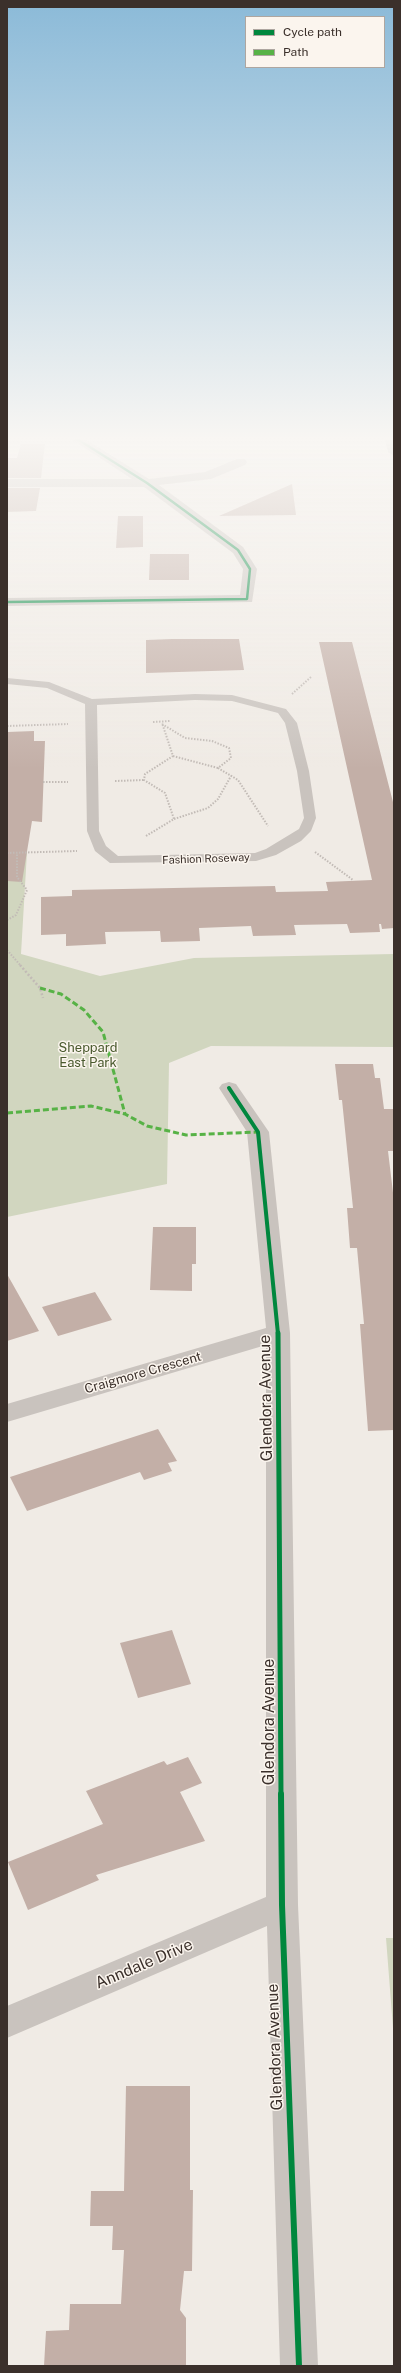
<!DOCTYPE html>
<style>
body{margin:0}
#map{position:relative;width:401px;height:2373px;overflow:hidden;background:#f0ebe5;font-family:"Public Sans",sans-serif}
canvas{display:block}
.frame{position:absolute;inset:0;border:8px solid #3b302b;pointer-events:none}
.legend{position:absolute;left:245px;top:16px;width:140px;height:52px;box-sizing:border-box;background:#fbf5ee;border:1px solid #aea6a0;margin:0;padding:5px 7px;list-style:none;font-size:12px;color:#3b302b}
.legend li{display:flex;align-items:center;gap:8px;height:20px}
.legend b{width:20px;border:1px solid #aea6a0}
</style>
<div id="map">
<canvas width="401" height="2373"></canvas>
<div class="frame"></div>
<ul class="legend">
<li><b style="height:5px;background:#00873e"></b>Cycle path</li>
<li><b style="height:5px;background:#57b246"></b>Path</li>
</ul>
</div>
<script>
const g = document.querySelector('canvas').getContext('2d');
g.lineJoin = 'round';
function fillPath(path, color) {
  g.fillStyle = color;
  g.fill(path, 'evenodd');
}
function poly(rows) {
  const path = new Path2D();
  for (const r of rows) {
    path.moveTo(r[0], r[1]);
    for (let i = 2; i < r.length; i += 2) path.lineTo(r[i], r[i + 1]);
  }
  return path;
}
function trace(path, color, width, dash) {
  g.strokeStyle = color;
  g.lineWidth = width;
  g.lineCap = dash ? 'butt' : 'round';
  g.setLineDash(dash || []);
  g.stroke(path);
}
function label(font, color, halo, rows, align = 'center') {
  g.font = font + ' "Public Sans",sans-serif';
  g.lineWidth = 3;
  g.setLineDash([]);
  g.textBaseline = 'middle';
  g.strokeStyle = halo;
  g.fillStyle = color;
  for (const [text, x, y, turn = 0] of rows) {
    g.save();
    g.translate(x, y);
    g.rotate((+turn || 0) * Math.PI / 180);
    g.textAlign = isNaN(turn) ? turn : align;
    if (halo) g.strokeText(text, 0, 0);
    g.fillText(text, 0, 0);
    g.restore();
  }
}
fillPath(poly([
 [7,851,27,852,21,954,100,976,194,958,394,954,394,1047,211,1046,169,1063,167,1184,7,1217],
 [386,1938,394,1938,394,2041]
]), '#d1d6bf');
fillPath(poly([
 [21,444,45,444,41,478,7,478,7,458,17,458],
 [292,484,296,515,219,516],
 [7,488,40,488,36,511,7,512],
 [118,516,143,516,143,547,116,548],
 [150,554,189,554,189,580,149,580],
 [172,639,239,639,244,670,146,673,146,640],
 [319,642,352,642,394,806,394,928,382,929,381,924,379,924,380,932,350,933,347,924,294,925,296,935,253,936,251,926,199,928,200,941,161,942,160,931,105,932,106,944,66,946,66,934,41,935,41,897,72,896,72,890,275,886,276,892,328,891,326,882,372,880],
 [34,731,34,741,45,741,42,822,32,821,22,882,7,881,7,732],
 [335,1064,373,1064,375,1078,380,1078,384,1109,394,1109,394,1151,388,1151,394,1201,394,1430,368,1431,360,1324,364,1324,357,1248,350,1248,347,1208,353,1208,342,1100,339,1100],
 [153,1227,196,1227,196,1264,192,1264,192,1291,150,1290],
 [7,1274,39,1331,7,1341],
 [95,1292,112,1320,58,1336,42,1307],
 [158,1429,177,1461,168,1463,172,1471,144,1480,140,1472,27,1511,10,1477],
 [172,1630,191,1684,138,1698,120,1643],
 [188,1757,202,1783,180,1792,205,1841,96,1875,99,1880,28,1910,8,1862,103,1824,86,1791,164,1761,167,1765],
 [126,2086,190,2086,190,2190,193,2190,192,2271,184,2271,180,2310,186,2318,186,2366,44,2366,46,2331,69,2330,70,2304,121,2304,124,2250,112,2250,113,2226,90,2226,91,2191,124,2191]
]), '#c3afa7');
trace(poly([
 [292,694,312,676],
 [153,722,170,721],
 [162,724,185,738,212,741,229,748,231,758,218,768,238,780,268,826],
 [7,726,68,724],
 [173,756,218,768],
 [115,781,144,780],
 [43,782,68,782],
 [174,819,208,808,218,799,231,776],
 [146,836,174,819,165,793,144,780,145,774,173,756,162,723],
 [315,852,353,880],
 [7,853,77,851],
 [7,920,16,915,27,890,17,877,17,853],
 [7,950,21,966]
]), '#c2bbb6', 2, [1.5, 1.5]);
trace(poly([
 [20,965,40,988,43,998]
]), '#c2bbb6', 2.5, [2, 2]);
fillPath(poly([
 [7,678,49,682,92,699,195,694,232,695,286,709,297,723,309,771,316,818,311,831,301,841,276,855,256,861,110,863,95,851,87,831,85,704,47,688,7,684,7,678],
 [195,700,232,701,278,713,285,723,297,771,304,818,299,829,266,849,255,853,118,856,106,846,99,831,97,705,195,700]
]), '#c9c3be');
fillPath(poly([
 [68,437,82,437,149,479,205,472,237,459,245,459,247,462,245,465,211,479,159,485,243,547,257,569,252,602,7,606,7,598,240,595,243,569,233,553,144,487,7,487,7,479,132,479,68,437],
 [229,1082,236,1084,269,1132,290,1333,298,1905,318,2366,280,2366,267,1926,7,2038,7,2006,266,1897,266,1345,7,1422,7,1404,266,1328,247,1132,219,1088,222,1084,229,1082]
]), '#c9c3be');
fillPath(poly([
 [384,437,394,437,394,456,388,452,384,437]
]), '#afaaa4');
trace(poly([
 [40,988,61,994,84,1010,103,1032,125,1114],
 [7,1113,91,1106,125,1114,147,1126,186,1135,258,1132]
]), '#57b246', 3, [6, 3]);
trace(poly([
 [7,602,247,599,250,569,238,550,147,483,74,437]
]), '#00873e', 2.5);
trace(poly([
 [229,1088,258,1132,278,1334]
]), '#00873e', 4);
trace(poly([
 [278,1333,281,1795]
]), '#00873e', 5);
trace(poly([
 [281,1794,282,1905,299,2366]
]), '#00873e', 6);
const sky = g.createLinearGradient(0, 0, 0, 769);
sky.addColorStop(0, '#8bbad8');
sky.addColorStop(0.57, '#f8f6f3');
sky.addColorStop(1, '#f8f6f300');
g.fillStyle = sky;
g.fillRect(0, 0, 401, 769);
label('11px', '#3b302b', '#fbf5ee', [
 ["Fashion Roseway",206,859,-2]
]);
label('13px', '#4a5a2e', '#fbf5ee', [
 ["Sheppard",88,1048],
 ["East Park",88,1063]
]);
label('13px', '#3b302b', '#fbf5ee', [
 ["Craigmore Crescent",143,1373,-16]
]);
label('16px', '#3b302b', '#fbf5ee', [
 ["Glendora Avenue",266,1398,-91],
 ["Glendora Avenue",269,1722,-90],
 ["Anndale Drive",144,1964,-23],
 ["Glendora Avenue",275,2047,-92]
]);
</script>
